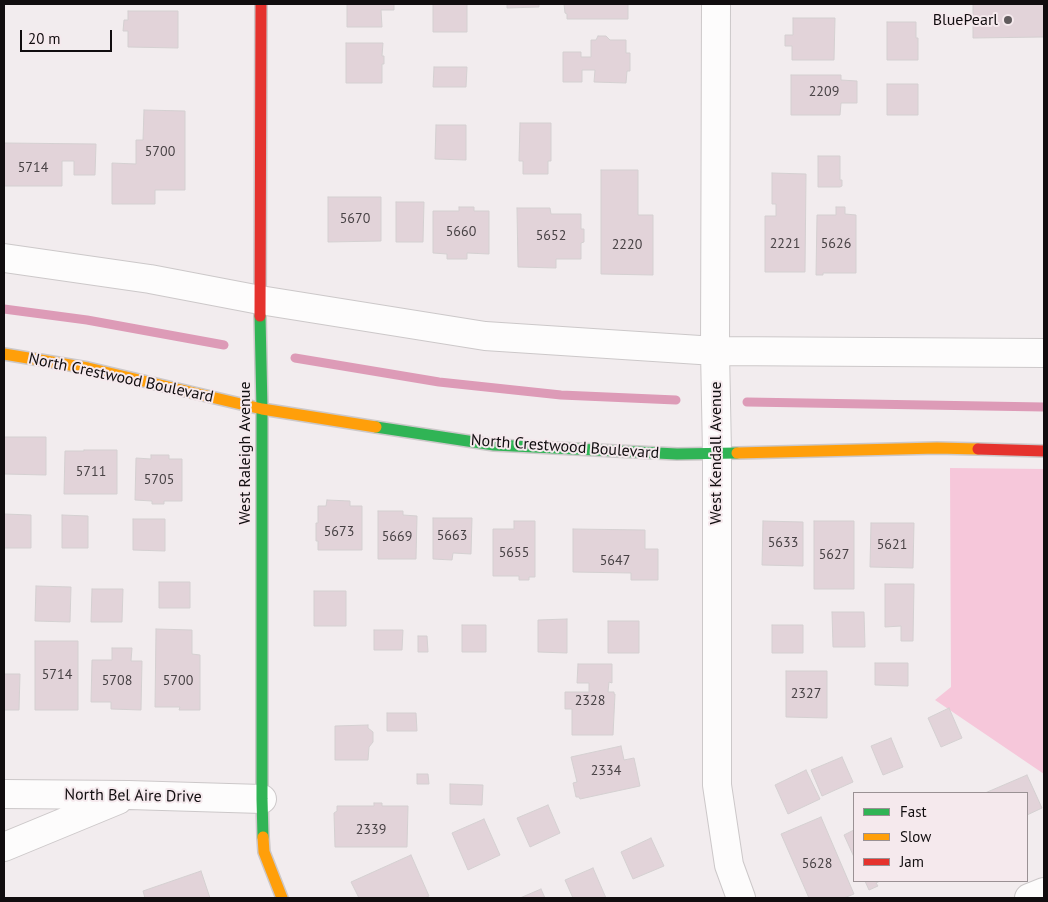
<!DOCTYPE html>
<style>
body{margin:0}
#map{position:relative;width:1048px;height:902px;overflow:hidden;background:#f2ecee;font-family:"PT Sans",sans-serif}
canvas{display:block}
.frame{position:absolute;inset:0;border:5px solid #110d0f;pointer-events:none}
.legend{position:absolute;left:853px;top:792px;width:175px;height:90px;box-sizing:border-box;background:#f5e9ed;border:1px solid #9a9194;margin:0;padding:6px 9px;list-style:none;font-size:15px;color:#110d0f}
.legend li{display:flex;align-items:center;gap:10px;height:25px}
.legend b{width:25px;border:1px solid #9a9194}
.scale{position:absolute;left:20px;top:30px;width:92px;height:22px;box-sizing:border-box;border:2px solid #110d0f;border-top:0;padding-left:6px;font-size:15px;line-height:18px;white-space:nowrap;color:#110d0f;-webkit-text-stroke:4px #f5e9ed;paint-order:stroke}
</style>
<div id="map">
<canvas width="1048" height="902"></canvas>
<div class="frame"></div>
<ul class="legend">
<li><b style="height:6px;background:#30b455"></b>Fast</li>
<li><b style="height:6px;background:#ff9f0a"></b>Slow</li>
<li><b style="height:6px;background:#e5322d"></b>Jam</li>
</ul>
<div class="scale">20 m</div>
</div>
<script>
const g = document.querySelector('canvas').getContext('2d');
g.lineJoin = 'round';
function fillPath(path, color) {
  g.fillStyle = color;
  g.fill(path, 'evenodd');
}
function poly(rows) {
  const path = new Path2D();
  for (const r of rows) {
    path.moveTo(r[0], r[1]);
    for (let i = 2; i < r.length; i += 2) path.lineTo(r[i], r[i + 1]);
  }
  return path;
}
function trace(path, color, width, dash) {
  g.strokeStyle = color;
  g.lineWidth = width;
  g.lineCap = dash ? 'butt' : 'round';
  g.setLineDash(dash || []);
  g.stroke(path);
}
function label(font, color, halo, rows, align = 'center') {
  g.font = font + ' "PT Sans",sans-serif';
  g.lineWidth = 4;
  g.setLineDash([]);
  g.textBaseline = 'middle';
  g.strokeStyle = halo;
  g.fillStyle = color;
  for (const [text, x, y, turn = 0] of rows) {
    g.save();
    g.translate(x, y);
    g.rotate((+turn || 0) * Math.PI / 180);
    g.textAlign = isNaN(turn) ? turn : align;
    if (halo) g.strokeText(text, 0, 0);
    g.fillText(text, 0, 0);
    g.restore();
  }
}
fillPath(poly([
 [950,468,1044,469,1044,774,935,700,951,687]
]), '#f6c7da');
trace(poly([
 [4,309,87,320,224,345],
 [295,358,439,382,561,395,676,400],
 [747,402,1044,407]
]), '#dd9bb7', 9);
const building = poly([
 [347,4,394,4,394,10,381,10,382,27,347,27,347,4],
 [433,4,467,4,467,32,433,32,433,4],
 [507,4,539,4,539,7,507,8,507,4],
 [564,4,628,4,628,19,567,19,567,14,565,13,564,4],
 [973,4,1044,4,1044,37,973,38,973,4],
 [128,11,178,11,178,48,128,47,128,31,123,31,124,20,128,20,128,11],
 [793,18,835,18,834,60,792,60,792,46,785,46,785,35,793,35,793,18],
 [887,22,916,22,916,38,918,38,918,60,887,60,887,22],
 [598,36,606,36,610,40,626,40,626,53,630,53,630,71,627,71,626,83,594,82,595,70,582,70,582,82,563,82,563,52,581,52,581,57,591,57,591,40,596,40,598,36],
 [346,43,383,43,382,56,384,56,384,64,382,64,382,83,346,83,346,43],
 [434,67,467,67,466,87,433,87,434,67],
 [791,75,841,75,841,80,857,81,857,103,841,103,840,115,791,115,791,75],
 [887,84,918,84,918,115,887,115,887,84],
 [144,110,185,111,185,190,155,190,155,204,112,204,112,163,136,164,136,140,143,140,144,110],
 [520,123,551,123,551,161,548,161,548,174,523,174,523,161,519,161,520,123],
 [436,125,466,125,466,160,435,159,436,125],
 [4,143,96,144,95,175,74,175,74,161,62,161,62,186,4,186,4,143],
 [818,156,840,156,840,180,842,180,842,186,840,187,818,187,818,156],
 [601,170,638,170,638,215,653,215,653,275,601,274,601,170],
 [772,173,806,174,805,272,765,272,765,216,776,216,776,204,772,204,772,173],
 [328,197,381,197,381,241,328,242,328,197],
 [396,202,424,202,423,242,396,242,396,202],
 [459,207,474,207,474,211,489,211,489,254,467,253,467,259,447,259,447,254,433,253,433,211,459,211,459,207],
 [836,207,845,207,845,214,856,215,856,273,823,273,823,275,816,275,817,215,836,215,836,207],
 [517,208,550,208,551,214,581,214,581,229,584,229,584,242,581,243,581,259,556,259,556,268,518,267,517,208],
 [4,437,46,437,46,475,4,474,4,437],
 [84,450,117,450,117,494,64,494,65,451,84,451,84,450],
 [151,455,169,455,169,459,182,459,182,501,164,501,164,504,152,504,152,501,135,500,136,458,151,459,151,455],
 [327,500,350,501,350,506,362,506,362,550,318,550,318,541,316,541,316,523,318,523,318,506,326,506,327,500],
 [378,511,403,511,403,515,417,516,416,559,378,559,378,511],
 [4,514,31,515,31,548,4,548,4,514],
 [62,515,88,516,88,548,62,548,62,515],
 [433,518,472,518,471,554,453,553,452,560,433,559,433,518],
 [133,519,165,519,165,551,133,550,133,519],
 [514,521,535,521,535,577,529,577,529,580,519,580,519,576,493,576,493,529,514,529,514,521],
 [763,521,803,522,803,566,762,565,763,521],
 [814,521,854,521,854,589,814,589,814,521],
 [871,523,914,523,913,568,870,567,871,523],
 [573,529,645,530,645,549,658,549,658,580,631,580,631,573,573,572,573,529],
 [159,582,190,582,190,608,159,608,159,582],
 [885,584,914,584,913,641,901,641,901,626,885,627,885,584],
 [36,586,71,587,70,622,35,621,36,586],
 [92,589,123,589,122,622,91,622,92,589],
 [314,591,346,591,346,626,314,626,314,591],
 [832,612,864,612,865,647,833,647,832,612],
 [567,619,567,653,538,652,538,620,567,619],
 [608,621,639,621,639,653,608,653,608,621],
 [462,625,486,625,486,652,462,652,462,625],
 [772,625,803,625,803,653,772,653,772,625],
 [156,629,192,630,192,654,200,655,200,710,179,710,180,707,155,707,156,629],
 [374,630,403,630,402,650,374,650,374,630],
 [418,636,427,636,428,652,418,652,418,636],
 [35,641,78,641,78,710,35,710,35,641],
 [112,648,132,648,131,661,142,661,141,710,111,709,111,702,91,702,92,660,112,660,112,648],
 [875,663,908,663,908,686,875,685,875,663],
 [578,664,612,664,612,683,609,682,608,692,614,692,614,694,615,694,613,735,572,735,572,709,565,709,565,692,589,692,589,683,577,683,578,664],
 [786,671,827,671,827,718,786,717,786,671],
 [4,674,20,674,19,710,4,710,4,674],
 [949,708,962,738,941,747,928,718,949,708],
 [387,713,416,713,417,731,387,731,387,713],
 [368,725,368,728,373,732,373,742,369,747,368,760,335,760,335,726,368,725],
 [891,738,903,767,883,775,871,746,891,738],
 [621,746,624,760,634,758,640,786,580,799,579,797,576,797,573,783,577,782,571,757,621,746],
 [842,757,853,782,822,796,811,770,842,757],
 [806,770,820,799,788,814,775,785,806,770],
 [417,774,428,774,429,784,417,784,417,774],
 [1027,775,1042,808,1027,815,1027,793,985,793,1027,775],
 [450,784,483,785,482,805,450,804,450,784],
 [374,803,382,803,382,806,408,806,407,847,335,847,334,813,337,811,337,806,374,806,374,803],
 [548,805,560,833,530,847,517,818,548,805],
 [821,817,854,894,844,898,809,898,781,834,821,817],
 [484,819,500,855,468,870,452,833,484,819],
 [854,830,854,857,844,835,854,830],
 [651,838,664,866,633,879,621,852,651,838],
 [411,855,429,896,425,898,359,898,351,882,411,855],
 [593,868,606,898,573,898,565,880,593,868],
 [201,871,210,898,145,898,143,891,201,871],
 [865,881,880,881,876,883,878,886,869,890,865,881],
 [541,889,545,898,520,898,541,889]
]);
fillPath(building, '#e2d3d9');
trace(building, '#d4d0d1', 1);
const street = poly([
 [716,4,715,351,717,453,717,785,729,865,741,898],
 [4,258,150,279,260,300,485,336,715,351,1044,353],
 [4,794,129,795,262,799],
 [4,847,118,800],
 [1029,898,1044,892]
]);
const fast = poly([
 [260,316,262,409,262,799,263,837],
 [376,427,494,445,677,454,737,453]
]);
const slow = poly([
 [4,354,88,368,262,409,376,427],
 [737,453,937,448,978,449],
 [263,837,264,852,282,898]
]);
const jam = poly([
 [260,316,261,4],
 [978,449,1044,451]
]);
trace(street, '#ccc8c9', 30);
trace(fast, '#ccc8c9', 14);
trace(slow, '#ccc8c9', 14);
trace(jam, '#ccc8c9', 14);
trace(street, '#fdfcfc', 28);
trace(fast, '#30b455', 11);
trace(slow, '#ff9f0a', 11);
trace(jam, '#e5322d', 11);
for (const [x, y, r, color] of [
 [1008,20,5,"#605b5d"]
]) {
  const dot = new Path2D();
  dot.arc(x, y, r, 0, 2 * Math.PI);
  g.fillStyle = color;
  g.fill(dot);
  trace(dot, '#f5e9ed', 2);
}
label('14px', '#484245', null, [
 ["2209",824,92],
 ["5700",160,152],
 ["5714",33,168],
 ["5670",355,219],
 ["5660",461,232],
 ["5652",551,236],
 ["2221",785,244],
 ["5626",836,244],
 ["2220",627,245],
 ["5711",91,472],
 ["5705",159,480],
 ["5673",339,532],
 ["5663",452,536],
 ["5669",397,537],
 ["5633",783,543],
 ["5621",892,545],
 ["5655",514,553],
 ["5627",834,555],
 ["5647",615,561],
 ["5714",57,675],
 ["5708",117,681],
 ["5700",178,681],
 ["2327",806,694],
 ["2328",590,701],
 ["2334",606,771],
 ["2339",371,830],
 ["5628",817,864]
]);
label('16px', '#110d0f', '#f5e9ed', [
 ["BluePearl",998,20]
], 'right');
label('16px', '#110d0f', '#f5e9ed', [
 ["North Crestwood Boulevard",121,378,12],
 ["North Crestwood Boulevard",565,447,4],
 ["West Raleigh Avenue",245,453,-90],
 ["West Kendall Avenue",716,453,-90],
 ["North Bel Aire Drive",133,796,1]
]);
</script>
